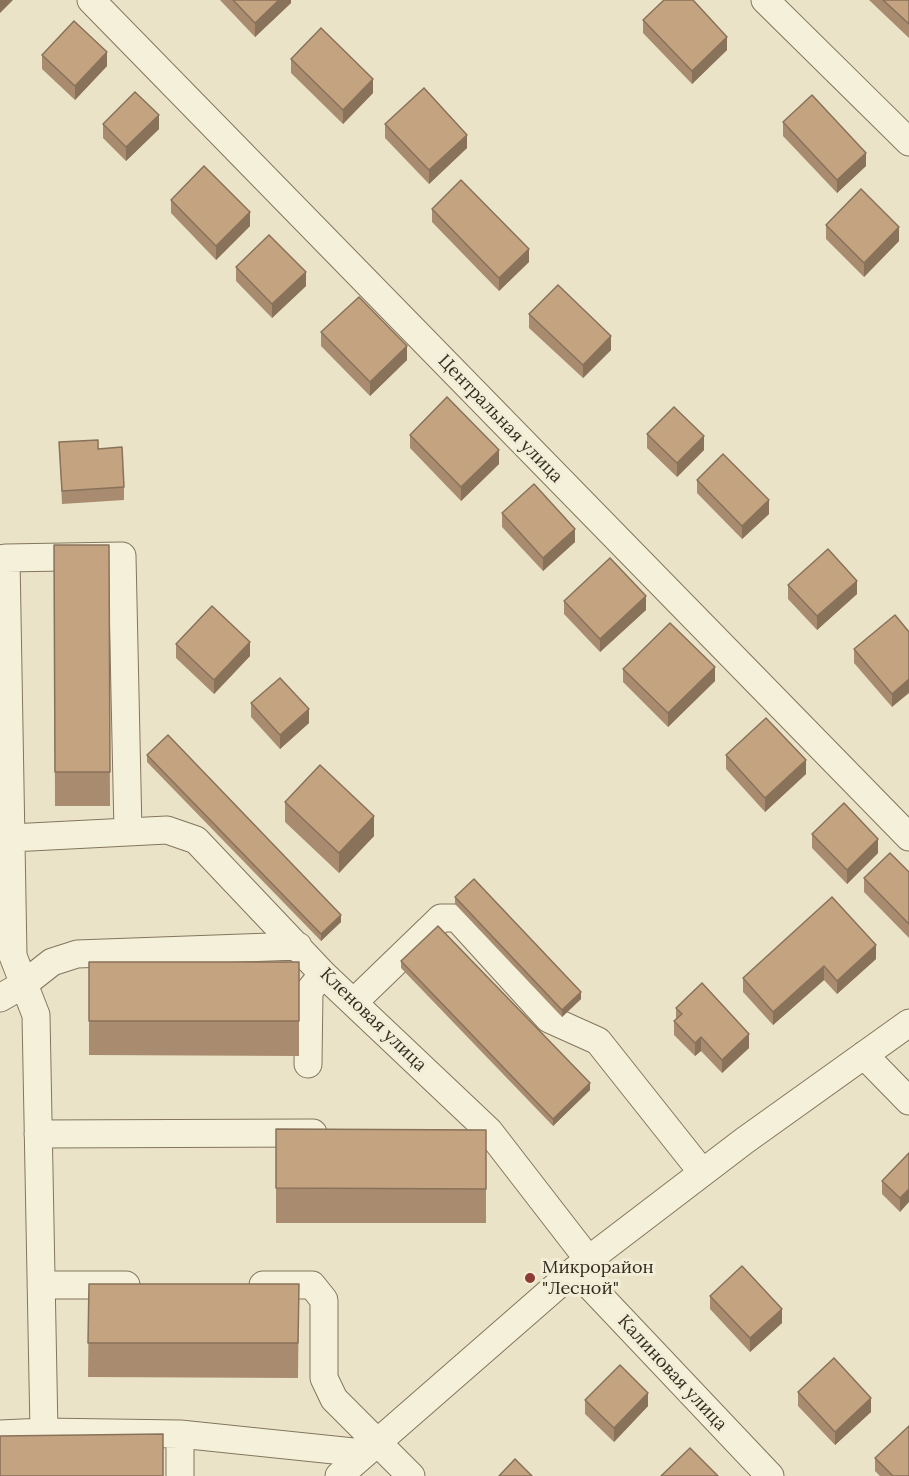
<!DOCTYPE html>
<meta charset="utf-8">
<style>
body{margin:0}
canvas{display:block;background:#eae3c7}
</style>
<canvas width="909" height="1476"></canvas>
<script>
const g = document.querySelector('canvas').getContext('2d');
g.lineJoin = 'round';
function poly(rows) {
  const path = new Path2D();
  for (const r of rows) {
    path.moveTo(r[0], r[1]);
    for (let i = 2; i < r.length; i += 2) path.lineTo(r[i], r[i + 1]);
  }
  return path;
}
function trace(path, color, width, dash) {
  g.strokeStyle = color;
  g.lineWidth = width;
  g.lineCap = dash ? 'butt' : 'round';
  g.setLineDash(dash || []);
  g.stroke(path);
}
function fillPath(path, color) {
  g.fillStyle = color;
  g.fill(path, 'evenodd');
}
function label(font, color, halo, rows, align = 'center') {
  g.font = font + ' Lora,serif';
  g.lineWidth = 6;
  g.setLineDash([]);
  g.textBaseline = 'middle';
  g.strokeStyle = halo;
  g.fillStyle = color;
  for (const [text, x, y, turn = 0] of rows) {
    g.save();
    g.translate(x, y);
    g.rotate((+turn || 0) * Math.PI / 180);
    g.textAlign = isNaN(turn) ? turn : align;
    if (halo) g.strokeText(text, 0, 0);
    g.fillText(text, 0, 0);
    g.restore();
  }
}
const minor = poly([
 [91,0,909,837],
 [765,0,909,142],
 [6,558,122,556,128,831],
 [0,559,6,558,13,956,36,1015,44,1432],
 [11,838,167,830,196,840,323,974,489,1131,588,1259],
 [0,998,24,984,52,962,77,954,298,946],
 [354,1002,441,918,457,918,549,1019,598,1041,702,1172],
 [864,1055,909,1101],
 [308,1064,309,991,323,974],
 [38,1134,313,1133],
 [575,1270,770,1476],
 [41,1285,126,1285],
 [263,1285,312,1285,324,1300,324,1378,334,1399,411,1476],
 [0,1434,44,1432,180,1434,180,1476],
 [180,1434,363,1453],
 [339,1476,575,1270,744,1141,909,1023]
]);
trace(minor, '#84765e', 29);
trace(minor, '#f5f0da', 27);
fillPath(poly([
 [220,0,291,0,291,3,255,37],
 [869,0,909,0,909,38],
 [643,20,727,50,692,84,643,33],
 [42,55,107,66,75,100,42,69],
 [291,59,373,93,343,124,291,73],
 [783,122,866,166,837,193,783,136],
 [103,124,159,129,126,161,103,138],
 [385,124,467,148,429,184,385,138],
 [171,200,250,226,216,260,171,213],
 [432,209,529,262,499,291,432,222],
 [826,225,899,241,864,277,826,239],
 [236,267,306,286,272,318,236,281],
 [529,314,611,350,583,378,529,328],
 [321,332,407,360,370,396,321,346],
 [647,434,704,450,677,477,647,448],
 [410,435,499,464,461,501,410,448],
 [59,442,98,449,124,487,124,500,62,504],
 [697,480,769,514,742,539,697,493],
 [502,513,575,542,543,571,502,527],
 [54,545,109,545,110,806,55,806],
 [788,585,857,594,817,630,788,599],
 [564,601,646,610,600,652,564,614],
 [909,632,892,707,854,663,854,649],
 [176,644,250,656,214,694,176,658],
 [623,669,715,681,668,727,623,682],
 [251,703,309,723,280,749,251,717],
 [147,755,341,922,321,941,147,762],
 [726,755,806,774,765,812,726,769],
 [285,802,374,836,339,873,285,822],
 [812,834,878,853,847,884,812,848],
 [909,872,909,938,864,892,864,878],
 [455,897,581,999,562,1017,455,904],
 [876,959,837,994,824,980,773,1025,743,992,743,978],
 [401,961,590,1090,553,1126,401,968],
 [89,962,299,962,299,1056,89,1055],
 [676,1008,749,1048,722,1073,701,1051,695,1056,674,1035,674,1021,676,1019],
 [276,1129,486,1130,486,1223,276,1223],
 [909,1153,900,1212,882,1194,882,1181],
 [89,1284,299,1284,298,1378,88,1377],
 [710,1296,782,1323,750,1352,710,1309],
 [798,1392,871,1412,835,1445,798,1406],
 [585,1400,648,1406,614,1442,585,1414],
 [875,1458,909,1476,880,1476,875,1471]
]), '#a98c6f');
fillPath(poly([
 [0,0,13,0,0,13],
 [279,0,291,0,291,3,255,37,255,23],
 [727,37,727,50,692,84,692,71],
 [107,52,107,66,75,100,75,86],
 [373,79,373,93,343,124,343,110],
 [159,115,159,129,126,161,126,147],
 [467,135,467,148,429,184,429,170],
 [866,153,866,166,837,193,837,180],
 [250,212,250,226,216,260,216,246],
 [899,227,899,241,864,277,864,263],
 [529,249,529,262,499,291,499,278],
 [306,272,306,286,272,318,272,304],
 [611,336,611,350,583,378,583,365],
 [407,346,407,360,370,396,370,382],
 [704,436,704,450,677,477,677,463],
 [499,450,499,464,461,501,461,487],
 [769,500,769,514,742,539,742,526],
 [575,529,575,542,543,571,543,558],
 [857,581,857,594,817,630,817,616],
 [646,596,646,610,600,652,600,639],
 [250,642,250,656,214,694,214,680],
 [715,667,715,681,668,727,668,713],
 [909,679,909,693,892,707,892,694],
 [309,709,309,723,280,749,280,735],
 [806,760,806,774,765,812,765,798],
 [374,816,374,836,339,873,339,853],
 [878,839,878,853,847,884,847,870],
 [341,915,341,922,321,941,321,934],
 [876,945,876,959,837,994,837,981],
 [824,966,824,980,773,1025,773,1012],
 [581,992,581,999,562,1017,562,1010],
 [749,1034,749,1048,722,1073,722,1060],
 [701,1037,701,1051,695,1056,695,1043],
 [590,1083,590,1090,553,1126,553,1119],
 [909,1189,909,1202,900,1212,900,1198],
 [782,1309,782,1323,750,1352,750,1338],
 [648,1393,648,1406,614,1442,614,1428],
 [871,1398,871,1412,835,1445,835,1432]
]), '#89725a');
const building = poly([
 [233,0,279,0,255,23,233,0],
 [664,0,693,0,727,37,692,71,643,20,664,0],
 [883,0,909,0,909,24,883,0],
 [74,21,107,52,75,86,42,55,74,21],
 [321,28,373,79,343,110,291,59,321,28],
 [424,88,467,135,429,170,385,124,424,88],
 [135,92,159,115,126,147,103,124,135,92],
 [812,95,866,153,837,180,783,122,812,95],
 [204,166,250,212,216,246,171,200,204,166],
 [461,180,529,249,499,278,432,209,461,180],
 [861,189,899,227,864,263,826,225,861,189],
 [269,235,306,272,272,304,236,267,269,235],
 [558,285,611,336,583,365,529,314,558,285],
 [359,297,407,346,370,382,321,332,359,297],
 [447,397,499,450,461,487,410,435,447,397],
 [674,407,704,436,677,463,647,434,674,407],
 [98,440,98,449,122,447,124,487,62,491,59,442,98,440],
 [723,454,769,500,742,526,697,480,723,454],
 [534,484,575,529,543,558,502,513,534,484],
 [54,545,109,545,110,772,55,772,54,545],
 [828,549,857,581,817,616,788,585,828,549],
 [610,558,646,596,600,639,564,601,610,558],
 [212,606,250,642,214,680,176,644,212,606],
 [895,615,909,632,909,679,892,694,854,649,895,615],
 [670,623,715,667,668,713,623,669,670,623],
 [280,678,309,709,280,735,251,703,280,678],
 [766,718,806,760,765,798,726,755,766,718],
 [168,735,341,915,321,934,147,755,168,735],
 [320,765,374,816,339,853,285,802,320,765],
 [844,803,878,839,847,870,812,834,844,803],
 [890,853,909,872,909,924,864,878,890,853],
 [474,879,581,992,562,1010,455,897,474,879],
 [832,897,876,945,837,981,824,966,773,1012,743,978,832,897],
 [438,926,590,1083,553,1119,401,961,438,926],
 [89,962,299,962,299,1021,89,1021,89,962],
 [702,983,749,1034,722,1060,701,1037,695,1043,674,1021,682,1014,676,1008,702,983],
 [276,1129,486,1130,486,1189,276,1188,276,1129],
 [909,1153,909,1189,900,1198,882,1181,909,1153],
 [742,1266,782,1309,750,1338,710,1296,742,1266],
 [89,1284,299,1284,298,1343,88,1343,89,1284],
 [834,1358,871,1398,835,1432,798,1392,834,1358],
 [620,1365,648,1393,614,1428,585,1400,620,1365],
 [909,1426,909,1476,893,1476,875,1458,909,1426],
 [163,1434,163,1476,0,1476,0,1436,163,1434],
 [690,1448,718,1476,661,1476,690,1448],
 [515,1459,532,1476,499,1476,515,1459]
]);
fillPath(building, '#c4a381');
trace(building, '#89725a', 1.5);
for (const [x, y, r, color] of [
 [530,1278,6,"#8d3c34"]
]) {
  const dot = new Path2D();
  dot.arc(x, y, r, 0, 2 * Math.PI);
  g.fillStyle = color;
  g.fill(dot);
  trace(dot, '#f2edd6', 2);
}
label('18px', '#362d20', '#f2edd6', [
 ["Центральная улица",500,419,46],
 ["Кленовая улица",373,1020,44],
 ["Калиновая улица",672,1373,47]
]);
label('18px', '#362d20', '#f2edd6', [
 ["Микрорайон",542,1268],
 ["\"Лесной\"",542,1289]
], 'left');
</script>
